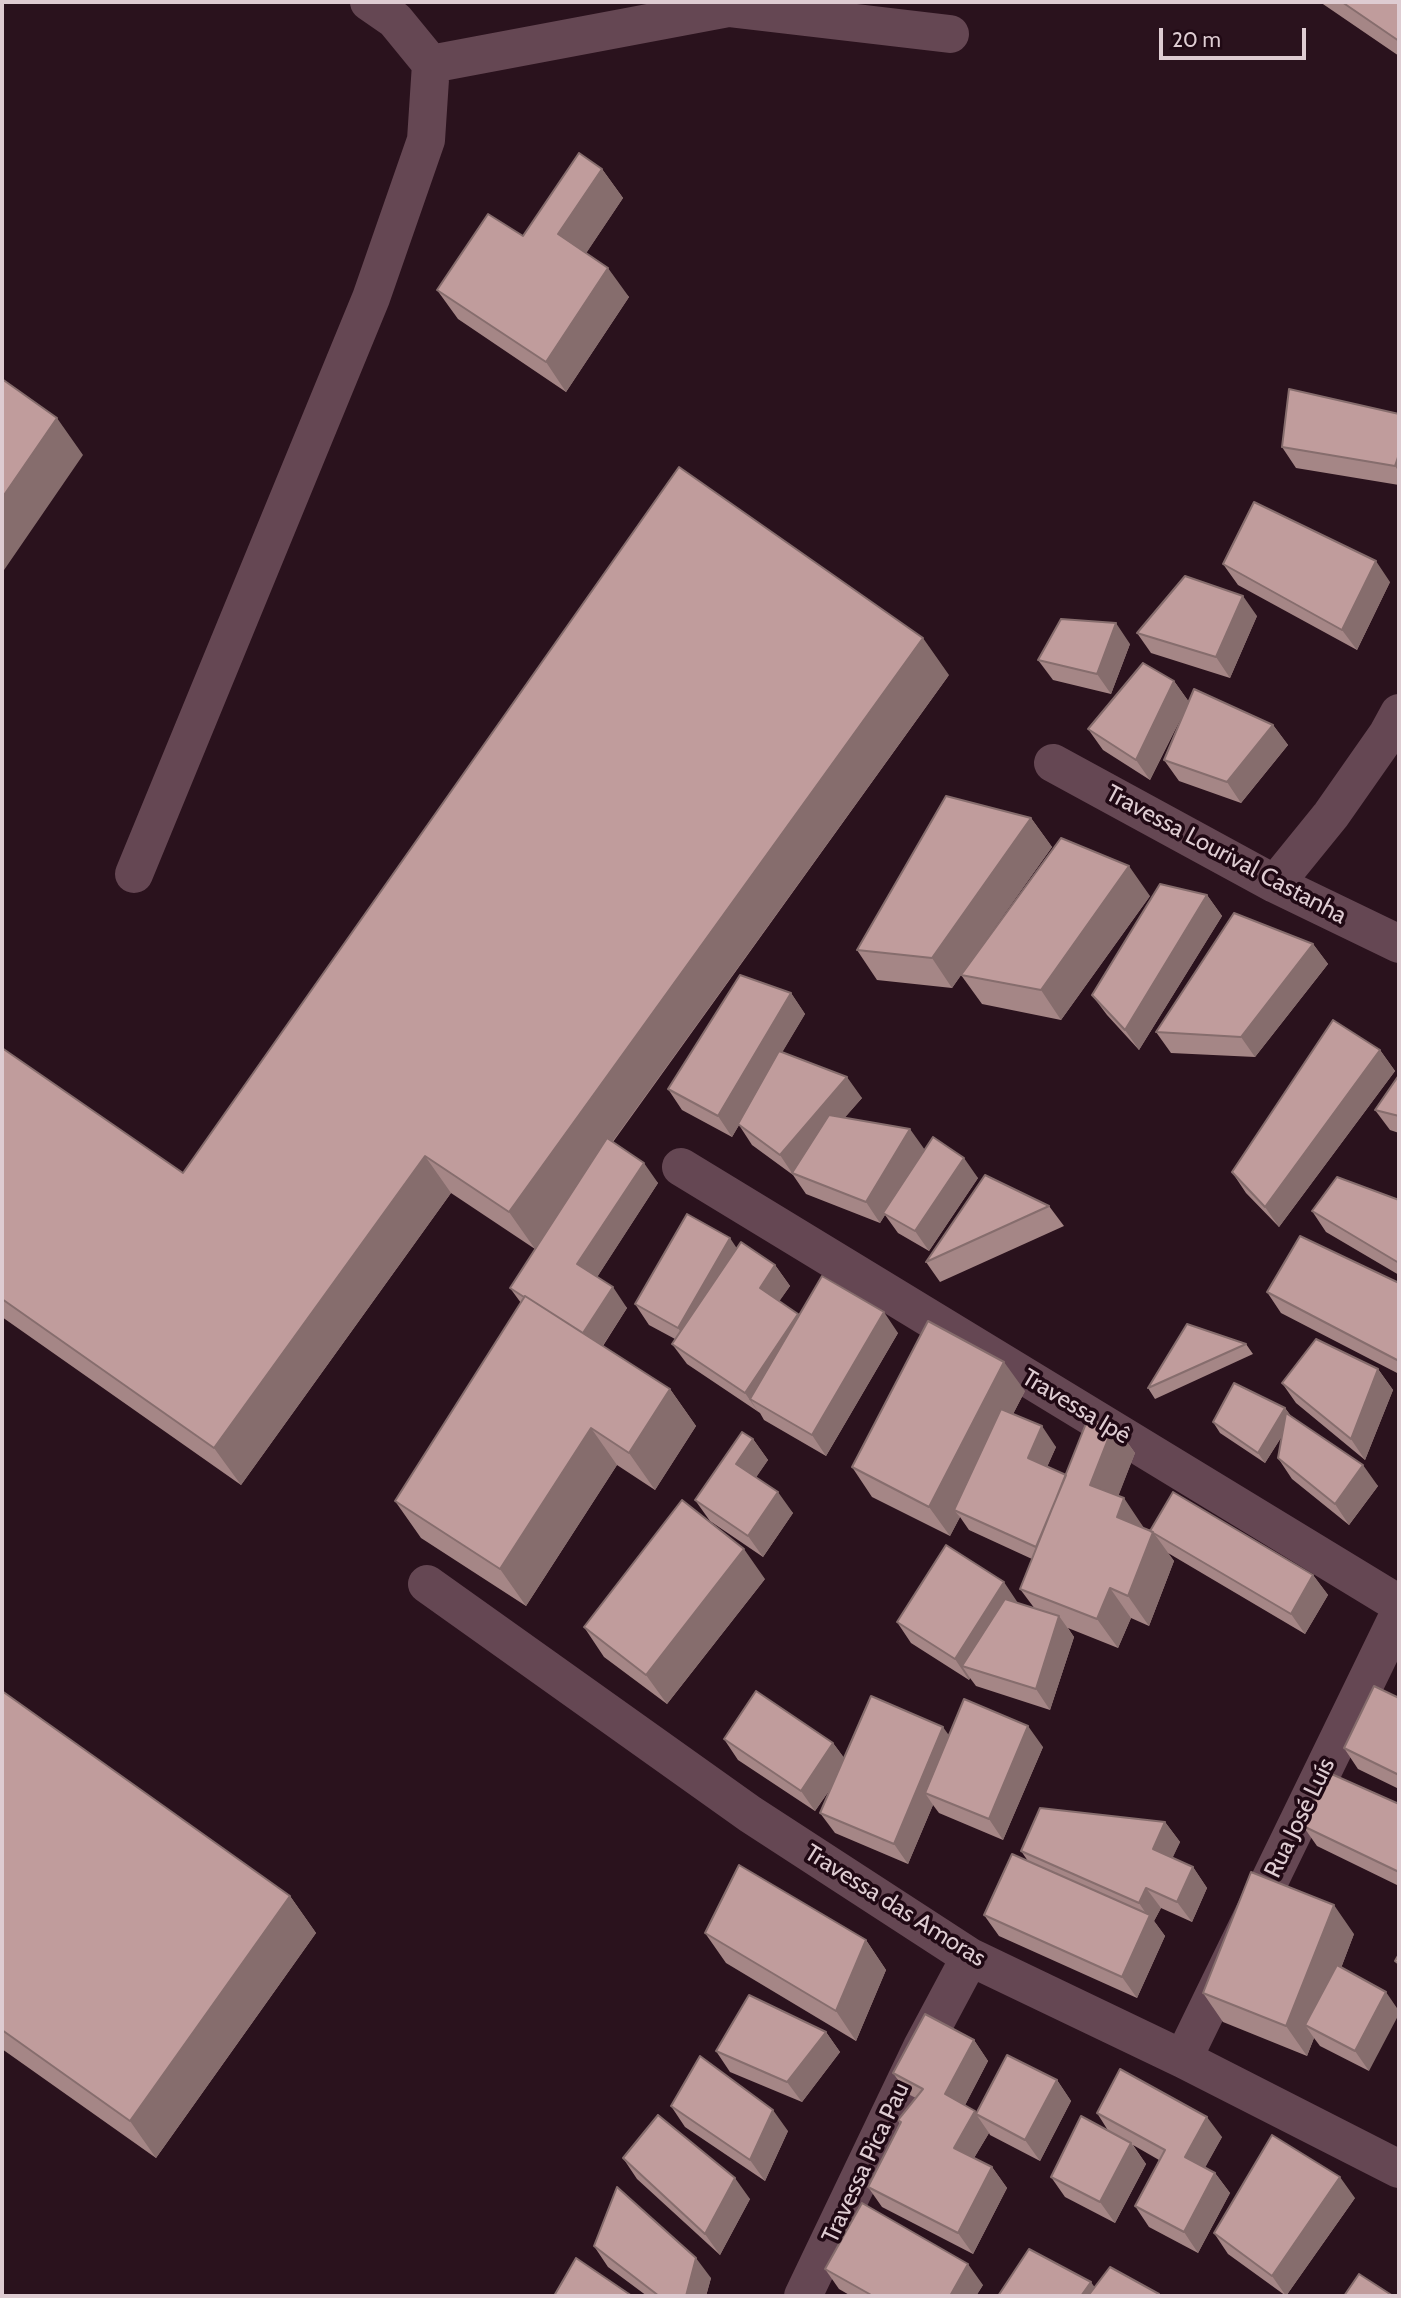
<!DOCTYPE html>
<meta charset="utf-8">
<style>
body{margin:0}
#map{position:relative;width:1401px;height:2298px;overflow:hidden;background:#2a121d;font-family:Cabin,sans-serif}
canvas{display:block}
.frame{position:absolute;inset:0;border:4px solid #deccd2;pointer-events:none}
.scale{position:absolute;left:1159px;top:28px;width:147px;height:32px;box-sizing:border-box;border:4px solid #deccd2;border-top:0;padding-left:9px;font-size:21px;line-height:24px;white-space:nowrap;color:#deccd2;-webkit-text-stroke:5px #200914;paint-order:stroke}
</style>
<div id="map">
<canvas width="1401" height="2298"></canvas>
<div class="frame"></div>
<div class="scale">20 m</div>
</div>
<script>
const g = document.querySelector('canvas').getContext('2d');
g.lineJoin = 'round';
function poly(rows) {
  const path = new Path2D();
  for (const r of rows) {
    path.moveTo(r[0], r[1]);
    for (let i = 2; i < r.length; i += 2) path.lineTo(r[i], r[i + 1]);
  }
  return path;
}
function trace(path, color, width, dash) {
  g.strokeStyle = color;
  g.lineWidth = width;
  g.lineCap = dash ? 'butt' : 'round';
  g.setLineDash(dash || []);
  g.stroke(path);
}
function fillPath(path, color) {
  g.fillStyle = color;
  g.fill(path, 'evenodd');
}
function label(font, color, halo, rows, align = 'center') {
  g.font = font + ' Cabin,sans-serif';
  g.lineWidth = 7;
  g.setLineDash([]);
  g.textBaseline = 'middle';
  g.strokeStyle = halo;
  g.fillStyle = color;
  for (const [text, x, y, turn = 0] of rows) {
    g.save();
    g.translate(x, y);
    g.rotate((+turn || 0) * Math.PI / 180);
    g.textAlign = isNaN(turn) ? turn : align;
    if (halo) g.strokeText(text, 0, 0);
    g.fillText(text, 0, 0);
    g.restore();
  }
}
trace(poly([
 [431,64,728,8,950,34],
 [1053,763,1275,884,1399,944],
 [134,874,371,298,426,140,431,64,395,20,369,2],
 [1275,884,1331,815,1387,735,1399,713],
 [681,1167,1399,1604],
 [427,1584,750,1814,970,1957,1183,2059,1399,2169],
 [1183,2059,1399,1614],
 [803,2296,922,2047,970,1957]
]), '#654753', 38);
fillPath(poly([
 [1320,2,1399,2,1399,56],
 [602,169,623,198,586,253,629,297,566,392,458,319,437,290,523,236],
 [1399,414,1399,485,1296,468,1282,447],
 [1223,564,1390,582,1357,650,1238,585],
 [1257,616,1230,678,1151,653,1137,633],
 [1130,644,1111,694,1053,680,1038,660],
 [949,675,613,1142,658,1183,597,1277,627,1308,603,1346,670,1389,696,1426,655,1490,617,1465,526,1606,421,1538,395,1501,521,1303,510,1288,535,1249,451,1193,241,1485,2,1317,2,1048,183,1173],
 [1174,681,1189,702,1150,780,1103,750,1088,729],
 [1273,725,1288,745,1241,803,1179,781,1164,760],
 [1031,818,1052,847,985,941,1150,896,1061,1020,982,1004,961,975,952,988,877,980,857,950],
 [1207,895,1222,916,1139,1050,1107,1015,1092,995],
 [1313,944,1328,964,1255,1057,1171,1053,1156,1032],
 [791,993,805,1014,782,1052,862,1098,844,1118,924,1150,978,1178,929,1251,898,1233,885,1215,880,1223,806,1194,793,1175,752,1145,739,1125,732,1137,682,1110,668,1089],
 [1380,1050,1395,1071,1279,1227,1246,1193,1232,1172],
 [1399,1075,1399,1133,1390,1130,1375,1110],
 [1399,1200,1399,1275,1326,1232,1312,1211],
 [1049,1206,1064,1226,940,1282,926,1262],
 [737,1248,775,1265,790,1286,779,1301,799,1315,898,1333,826,1456,764,1420,760,1413,687,1364,672,1344,675,1339,649,1325,635,1304],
 [1399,1283,1399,1374,1281,1313,1267,1292],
 [1246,1344,1253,1354,1155,1399,1148,1388],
 [1378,1369,1393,1390,1365,1460,1296,1403,1282,1383],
 [1025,1391,1013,1414,1056,1447,1047,1467,1066,1475,1114,1424,1135,1453,1118,1496,1144,1528,1313,1575,1328,1595,1305,1634,1168,1553,1174,1561,1149,1626,1131,1618,1118,1648,1068,1628,1074,1637,1050,1710,976,1686,970,1678,969,1680,911,1643,897,1622,1018,1603,1035,1609,1020,1589,1032,1559,969,1530,960,1517,950,1536,872,1497,852,1467],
 [1285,1408,1291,1416,1378,1486,1349,1525,1292,1479,1278,1458,1282,1436,1265,1463,1220,1433,1213,1422],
 [753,1439,768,1460,756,1477,793,1513,763,1557,710,1521,695,1500],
 [765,1579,667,1704,604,1657,584,1627],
 [2,1691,290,1896,316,1933,156,2158,2,2049],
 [1399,1698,1399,1789,1358,1769,1344,1748],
 [949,1735,1043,1747,1003,1840,939,1813,933,1805,908,1864,835,1833,820,1813,831,1788,815,1811,738,1760,724,1739,833,1743,844,1758],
 [1399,1804,1399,1886,1317,1846,1303,1826],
 [1165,1822,1180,1842,1172,1858,1193,1867,1207,1888,1192,1922,1161,1908,1154,1921,1165,1936,1137,1998,999,1936,984,1915,1028,1861,1021,1851],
 [705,1933,866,1940,886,1970,856,2041,726,1963],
 [1354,1934,1341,1968,1369,2071,1320,2046,1314,2038,1307,2056,1223,2022,1203,1993],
 [826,2032,840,2052,802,2102,730,2072,716,2051],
 [974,2040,988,2061,965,2105,976,2113,1057,2080,1071,2101,1040,2161,990,2135,989,2133,974,2158,992,2167,1007,2188,973,2254,882,2207,868,2187,900,2124,898,2120,916,2098,908,2094,893,2073],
 [671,2106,788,2131,765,2181,685,2127],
 [1097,2113,1222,2137,1205,2167,1215,2173,1230,2193,1198,2253,1149,2227,1135,2206,1159,2160,1133,2145,1146,2164,1115,2223,1065,2197,1051,2177,1109,2132],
 [623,2158,750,2199,720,2255,637,2179],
 [1355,2198,1286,2296,1228,2254,1214,2233],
 [594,2246,711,2278,706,2296,647,2296,608,2267],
 [825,2269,983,2285,976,2296,851,2296,839,2289]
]), '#a58686');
fillPath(poly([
 [602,169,623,198,579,264,558,234],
 [608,268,629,297,566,392,546,362],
 [57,418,83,455,2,573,2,498],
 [1399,454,1399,472,1395,466],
 [1376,561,1390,582,1357,650,1342,630],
 [1243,596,1257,616,1230,678,1216,657],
 [1116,623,1130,644,1111,694,1097,674],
 [923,638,949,675,535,1249,509,1212],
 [1174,681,1189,702,1150,780,1136,760],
 [1273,725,1288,745,1241,803,1227,782],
 [1031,818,1052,847,952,988,932,958],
 [1129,866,1150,896,1061,1020,1041,990],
 [1207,895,1222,916,1139,1050,1125,1030],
 [1313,944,1328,964,1255,1057,1241,1037],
 [791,993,805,1014,732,1137,718,1116],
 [1380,1050,1395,1071,1279,1227,1265,1207],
 [847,1077,862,1098,795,1175,792,1173,780,1155],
 [910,1129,925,1150,883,1213,885,1215,880,1223,866,1202],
 [425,1156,451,1193,241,1485,214,1448],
 [964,1158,978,1178,929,1251,915,1231],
 [644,1163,658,1183,592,1285,577,1264],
 [730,1238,744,1259,692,1349,678,1328],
 [775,1265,790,1286,774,1309,760,1288],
 [613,1287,627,1308,596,1356,582,1335],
 [884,1312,898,1333,826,1456,812,1435],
 [798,1314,813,1334,750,1399,759,1413,745,1393],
 [1004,1362,1025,1391,962,1513,954,1510,960,1517,950,1536,929,1507],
 [1378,1369,1393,1390,1365,1460,1351,1439],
 [670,1389,696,1426,655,1490,629,1453],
 [1285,1408,1293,1419,1265,1463,1258,1453],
 [1114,1424,1135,1453,1111,1515,1090,1485],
 [1042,1426,1056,1447,1042,1478,1028,1458],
 [591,1428,617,1465,526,1606,500,1569],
 [753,1439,768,1460,751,1485,736,1464],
 [1363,1465,1378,1486,1349,1525,1335,1504],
 [778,1492,793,1513,763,1557,748,1536],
 [1124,1498,1144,1528,1117,1517],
 [1153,1532,1174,1561,1149,1626,1128,1596],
 [744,1549,765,1579,667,1704,646,1675],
 [1313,1575,1328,1595,1305,1634,1291,1614],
 [1004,1582,1018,1603,975,1670,962,1666,970,1678,969,1680,955,1659],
 [1110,1588,1131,1618,1118,1648,1097,1619],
 [1059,1616,1074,1637,1050,1710,1036,1689],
 [1028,1726,1043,1747,1003,1840,989,1819],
 [943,1727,958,1748,925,1793,933,1805,908,1864,894,1844],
 [833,1743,848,1763,815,1811,801,1791],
 [1165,1822,1180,1842,1167,1870,1153,1849],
 [1193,1867,1207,1888,1192,1922,1177,1902],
 [1146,1888,1161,1908,1154,1921,1165,1936,1137,1998,1122,1977,1149,1918,1139,1903],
 [290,1896,316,1933,156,2158,130,2121],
 [1334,1905,1354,1934,1317,2031,1305,2025,1314,2038,1307,2056,1286,2026],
 [866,1940,886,1970,856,2041,836,2011],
 [1386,1992,1399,2011,1399,2014,1369,2071,1355,2051],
 [826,2032,840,2052,802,2102,787,2082],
 [974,2040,988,2061,960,2115,945,2094],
 [1057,2080,1071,2101,1040,2161,1025,2140],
 [773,2110,788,2131,765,2181,750,2160],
 [975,2111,978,2116,976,2114,989,2133,968,2168,954,2148],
 [1207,2117,1222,2137,1200,2177,1185,2157],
 [1131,2143,1146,2164,1115,2223,1100,2202],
 [992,2167,1007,2188,973,2254,958,2233],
 [1215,2173,1230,2193,1198,2253,1184,2232],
 [1340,2177,1355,2198,1286,2296,1272,2276],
 [735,2178,750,2199,720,2255,705,2234],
 [696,2258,711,2278,706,2296,686,2296],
 [968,2264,983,2285,976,2296,950,2296],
 [1091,2282,1101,2296,1081,2296]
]), '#866d6d');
const building = poly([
 [1342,2,1399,2,1399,41,1342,2],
 [579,153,602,169,558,234,608,268,546,362,437,290,488,214,523,236,579,153],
 [2,379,57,418,2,498,2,379],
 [1289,389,1399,414,1399,454,1395,466,1282,447,1289,389],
 [679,467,923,638,509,1212,425,1156,214,1448,2,1299,2,1048,183,1173,679,467],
 [1254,502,1376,561,1342,630,1223,564,1254,502],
 [1185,576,1243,596,1216,657,1137,633,1185,576],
 [1061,619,1116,623,1097,674,1038,660,1061,619],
 [1143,663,1174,681,1136,760,1088,729,1143,663],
 [1194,689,1273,725,1227,782,1164,760,1194,689],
 [946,796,1031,818,932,958,857,950,946,796],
 [1061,838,1129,866,1041,990,961,975,1061,838],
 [1160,884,1207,895,1125,1030,1092,995,1160,884],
 [1234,913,1313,944,1241,1037,1156,1032,1234,913],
 [740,975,791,993,718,1116,668,1089,740,975],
 [1333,1020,1380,1050,1265,1207,1232,1172,1333,1020],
 [779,1051,847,1077,780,1155,738,1124,779,1051],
 [1399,1075,1399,1116,1375,1110,1399,1075],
 [829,1115,910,1129,866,1202,792,1173,829,1115],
 [933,1137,964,1158,915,1231,883,1213,933,1137],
 [607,1138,644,1163,577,1264,613,1287,583,1333,525,1296,524,1297,510,1288,607,1138],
 [985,1175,1049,1206,926,1262,985,1175],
 [1337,1177,1399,1200,1399,1263,1312,1211,1337,1177],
 [687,1214,730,1238,678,1328,635,1304,687,1214],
 [1300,1236,1399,1283,1399,1361,1267,1292,1300,1236],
 [741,1242,775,1265,760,1288,798,1314,745,1393,672,1344,741,1242],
 [822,1276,884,1312,812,1435,750,1399,822,1276],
 [525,1296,670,1389,629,1453,591,1428,500,1569,395,1501,525,1296],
 [928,1321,1004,1362,929,1507,852,1467,928,1321],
 [1187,1324,1246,1344,1148,1388,1187,1324],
 [1316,1339,1378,1369,1351,1439,1282,1383,1316,1339],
 [1234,1383,1285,1408,1258,1453,1213,1422,1234,1383],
 [1001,1409,1042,1426,1028,1458,1066,1475,1036,1547,954,1510,1001,1409],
 [1286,1413,1363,1465,1335,1504,1278,1458,1286,1413],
 [1087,1421,1114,1424,1090,1485,1124,1498,1117,1517,1153,1532,1128,1596,1110,1588,1097,1619,1020,1589,1087,1421],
 [742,1432,753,1439,736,1464,778,1492,748,1536,695,1500,742,1432],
 [1173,1492,1313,1575,1291,1614,1150,1531,1173,1492],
 [682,1500,744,1549,646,1675,584,1627,682,1500],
 [946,1545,1004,1582,955,1659,897,1622,946,1545],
 [1005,1599,1059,1616,1036,1689,962,1666,1005,1599],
 [1374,1686,1399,1698,1399,1775,1344,1748,1374,1686],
 [2,1691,290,1896,130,2121,2,2030,2,1691],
 [756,1691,833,1743,801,1791,724,1739,756,1691],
 [871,1696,943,1727,894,1844,820,1813,871,1696],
 [964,1699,1028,1726,989,1819,925,1793,964,1699],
 [1327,1772,1399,1804,1399,1872,1303,1826,1327,1772],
 [1040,1808,1165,1822,1153,1849,1193,1867,1177,1902,1146,1888,1139,1903,1021,1851,1040,1808],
 [1012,1854,1150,1915,1122,1977,984,1915,1012,1854],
 [739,1865,866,1940,836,2011,705,1933,739,1865],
 [1251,1872,1334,1905,1286,2026,1203,1993,1251,1872],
 [1399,1954,1399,1964,1395,1961,1399,1954],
 [1337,1965,1386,1992,1355,2051,1305,2025,1337,1965],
 [749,1995,826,2032,787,2082,716,2051,749,1995],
 [925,2014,974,2040,945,2094,975,2111,954,2148,992,2167,958,2233,868,2187,901,2122,898,2120,923,2089,893,2073,925,2014],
 [1007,2055,1057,2080,1025,2140,976,2114,1007,2055],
 [700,2056,773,2110,750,2160,671,2106,700,2056],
 [1120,2069,1207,2117,1185,2157,1215,2173,1184,2232,1135,2206,1165,2150,1097,2113,1120,2069],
 [658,2115,735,2178,705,2234,623,2158,658,2115],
 [1081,2116,1131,2143,1100,2202,1051,2177,1081,2116],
 [1272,2135,1340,2177,1272,2276,1214,2233,1272,2135],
 [617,2187,696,2258,686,2296,659,2296,594,2246,617,2187],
 [862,2203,968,2264,950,2296,873,2296,825,2269,862,2203],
 [1029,2249,1091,2282,1081,2296,998,2296,1029,2249],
 [576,2258,632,2296,554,2296,576,2258],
 [1110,2267,1159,2294,1158,2296,1088,2296,1110,2267],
 [1359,2274,1393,2296,1344,2296,1359,2274]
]);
fillPath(building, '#c09c9c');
trace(building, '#866d6d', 2);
label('24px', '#deccd2', '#200914', [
 ["Travessa Lourival Castanha",1226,855,28],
 ["Travessa Ipê",1076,1407,31],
 ["Rua José Luís",1300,1818,-64],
 ["Travessa das Amoras",895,1906,32],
 ["Travessa Pica Pau",866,2163,-65]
]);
</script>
